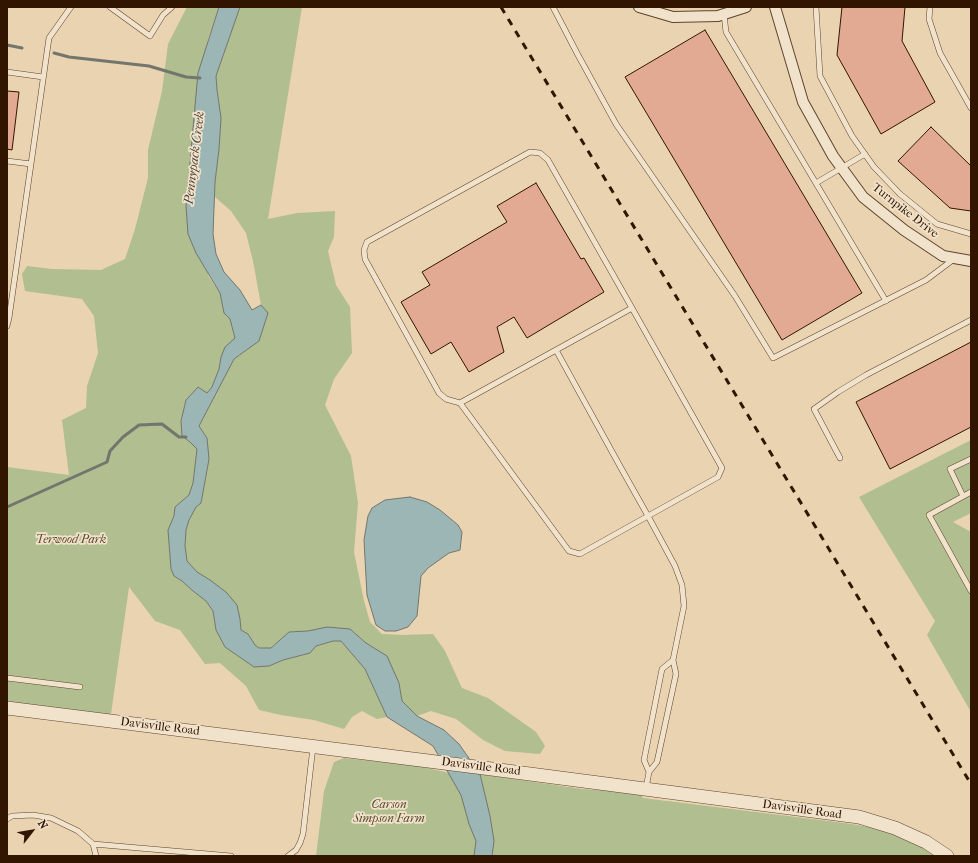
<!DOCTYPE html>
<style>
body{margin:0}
#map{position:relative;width:978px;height:863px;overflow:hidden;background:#e9d3b0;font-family:"IM FELL French Canon",serif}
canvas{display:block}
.frame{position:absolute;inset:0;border:8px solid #321500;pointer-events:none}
.north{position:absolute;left:12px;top:811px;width:40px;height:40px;-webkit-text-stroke:3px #f1e2cc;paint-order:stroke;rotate:59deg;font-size:11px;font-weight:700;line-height:16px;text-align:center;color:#321500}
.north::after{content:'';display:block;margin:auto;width:14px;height:18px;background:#321500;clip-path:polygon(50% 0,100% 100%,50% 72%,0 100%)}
</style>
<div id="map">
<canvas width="978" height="863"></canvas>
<div class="frame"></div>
<div class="north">N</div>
</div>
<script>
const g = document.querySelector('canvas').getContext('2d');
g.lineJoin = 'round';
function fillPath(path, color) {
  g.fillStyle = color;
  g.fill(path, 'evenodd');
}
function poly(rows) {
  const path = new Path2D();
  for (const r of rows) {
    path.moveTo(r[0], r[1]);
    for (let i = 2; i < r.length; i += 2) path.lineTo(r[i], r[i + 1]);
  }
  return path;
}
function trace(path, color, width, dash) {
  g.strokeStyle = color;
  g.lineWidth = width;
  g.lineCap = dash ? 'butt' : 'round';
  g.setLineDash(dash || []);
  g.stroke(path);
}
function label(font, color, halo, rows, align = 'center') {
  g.font = font + ' "IM FELL French Canon",serif';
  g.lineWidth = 3.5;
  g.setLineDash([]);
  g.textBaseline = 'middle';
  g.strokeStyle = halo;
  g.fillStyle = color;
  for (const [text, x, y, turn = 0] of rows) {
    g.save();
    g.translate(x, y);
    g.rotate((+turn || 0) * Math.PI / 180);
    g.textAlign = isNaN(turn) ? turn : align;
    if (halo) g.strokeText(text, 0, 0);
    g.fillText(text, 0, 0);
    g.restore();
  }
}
fillPath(poly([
 [187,7,219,7,208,39,196,105,189,164,186,206,209,277,220,293,224,313,230,319,235,338,221,357,219,369,212,387,207,393,198,387,186,400,181,421,182,436,190,442,197,449,193,483,189,495,175,507,174,516,168,530,171,569,174,576,182,581,193,591,206,601,213,611,216,630,225,647,254,667,269,666,283,660,309,653,315,646,333,641,341,641,365,669,387,717,377,719,362,711,352,717,344,729,314,720,281,715,259,710,246,686,220,663,205,664,180,630,155,621,129,587,110,721,7,705,7,467,69,475,62,420,86,408,87,386,98,353,94,316,82,299,25,291,22,274,27,266,52,269,101,270,125,259,135,229,148,178,148,150,162,91,168,44],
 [240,7,302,7,268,219,297,213,335,211,334,237,328,251,336,285,350,307,352,353,334,379,325,405,351,456,358,503,354,552,364,601,370,622,382,634,403,635,433,634,445,651,462,688,488,698,536,732,545,746,540,754,505,751,483,740,456,719,431,711,417,716,402,701,399,683,366,643,350,629,289,632,271,648,259,648,255,645,248,634,241,630,240,619,210,580,197,572,187,562,185,546,186,530,189,520,196,507,201,503,209,459,207,438,199,426,229,367,234,359,247,350,268,314,261,305,253,261,246,233,231,211,215,197,215,183,219,149,221,118,217,90,216,76],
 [971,440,971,513,953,522,971,532,971,712,927,635,935,621,859,497],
 [344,758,419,766,449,773,450,774,481,777,480,774,582,789,630,792,641,795,643,798,852,824,884,830,916,842,937,856,316,856,324,791,334,762]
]), '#b0be90');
const water = poly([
 [219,7,240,7,216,76,217,90,221,118,219,149,215,182,213,234,216,254,224,272,240,290,252,310,261,305,268,313,259,341,234,359,199,426,207,438,209,459,201,503,196,507,189,520,186,530,185,546,187,561,197,572,210,580,226,592,237,605,240,619,241,630,248,634,255,645,259,648,271,648,289,632,308,631,327,627,350,629,366,643,387,656,399,683,402,701,417,716,444,730,459,744,480,774,490,816,494,841,492,856,474,856,476,841,469,824,461,795,433,746,387,717,365,669,341,641,333,641,316,646,310,653,283,660,269,666,254,667,225,647,216,630,213,611,206,601,193,591,182,581,174,576,171,569,168,530,174,516,175,507,189,495,193,483,197,449,190,442,182,436,181,421,186,400,198,387,207,393,212,387,219,369,221,357,225,347,235,338,230,319,224,313,220,293,196,253,188,234,186,206,198,73,219,7],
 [410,497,427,502,440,510,458,525,462,532,460,550,449,553,428,568,421,576,417,616,408,627,396,631,385,631,376,625,367,595,364,540,368,516,372,508,385,500,410,497]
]);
fillPath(water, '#9cb6b6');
trace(water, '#72766d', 1);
trace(poly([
 [7,45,22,48],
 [54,53,69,57,149,66,186,77,200,78],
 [7,507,107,462,110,451,123,437,139,425,162,424,179,437,186,437]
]), '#72766d', 3);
const building = poly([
 [842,7,905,7,902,41,935,102,881,134,837,55,842,7],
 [705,30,862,293,782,340,625,77,705,30],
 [7,91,19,92,12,150,7,149,7,91],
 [931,127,971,166,971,211,950,208,898,161,931,127],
 [536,183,581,259,584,258,604,292,527,338,514,317,497,327,504,352,469,372,451,342,431,354,401,302,430,285,422,272,507,222,497,206,536,183],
 [971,342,971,427,890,469,856,402,971,342]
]);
fillPath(building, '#e3aa93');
trace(building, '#321500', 1);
const service = poly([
 [110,7,150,36,163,15,172,7],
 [553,7,578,55,616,124,735,296,773,358,926,280,954,259],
 [816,7,820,76,852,136,874,167,900,194,937,224,971,234],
 [930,7,929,19,940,53,971,108],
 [724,14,726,32,886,301],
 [7,72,43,77],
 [7,161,31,164],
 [816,183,865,154],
 [7,326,9,318,49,38,71,7],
 [556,350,632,308,722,468,718,477,648,516,580,554,569,551,460,403,556,350,621,468,648,516,675,566,682,585,684,606,673,660,676,674,657,762,649,772,646,788],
 [460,403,446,399,439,393,365,259,364,250,367,242,530,152,540,153,548,160,632,308],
 [840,458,814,409,838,392,866,375,971,320],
 [971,492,929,515,971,591],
 [963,496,950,469,971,459],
 [7,678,80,687],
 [649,772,644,760,662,669,673,660],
 [7,819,12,816,33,815,51,818,78,831,93,844],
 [96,856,93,844,231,856],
 [288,856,296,850,300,843,303,834,313,747]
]);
const minor = poly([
 [639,7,673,17,718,16,746,7],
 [775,7,803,102,833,156,863,197,904,230,943,256,971,261]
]);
const tertiary = poly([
 [7,708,484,768,859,817,895,828,926,842,947,856]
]);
trace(service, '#60442c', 6);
trace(minor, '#60442c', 12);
trace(tertiary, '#60442c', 14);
trace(service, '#f1e2cc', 5);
trace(minor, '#f1e2cc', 10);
trace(tertiary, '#f1e2cc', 13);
trace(poly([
 [501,7,971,784]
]), '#321500', 3, [7, 7]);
label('12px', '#321500', '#f1e2cc', [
 ["Turnpike Drive",905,211,38],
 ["Davisville Road",160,727,7],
 ["Davisville Road",481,767,7],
 ["Davisville Road",802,810,8]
]);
label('italic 12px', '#58482b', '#f1e2cc', [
 ["Terwood Park",71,540],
 ["Carson",389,805],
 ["Simpson Farm",389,819]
]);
label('italic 13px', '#524537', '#f1e2cc', [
 ["Pennypack Creek",195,158,-83]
]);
</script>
